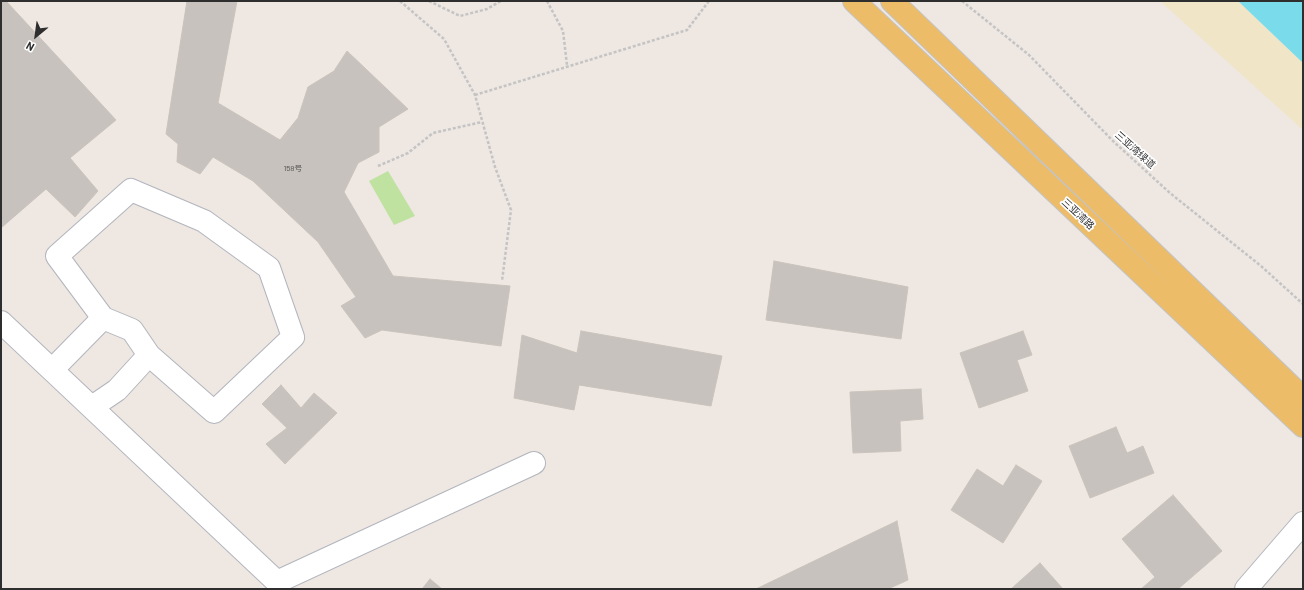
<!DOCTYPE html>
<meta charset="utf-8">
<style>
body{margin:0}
#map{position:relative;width:1304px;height:590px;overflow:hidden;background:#eee7e2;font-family:Barlow,sans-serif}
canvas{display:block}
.frame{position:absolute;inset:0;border:2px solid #2e2e2e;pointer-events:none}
.north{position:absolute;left:16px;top:16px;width:40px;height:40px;-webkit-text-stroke:3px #fff;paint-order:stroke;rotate:209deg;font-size:11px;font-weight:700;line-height:16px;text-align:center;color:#2e2e2e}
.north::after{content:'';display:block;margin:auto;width:14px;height:18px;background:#2e2e2e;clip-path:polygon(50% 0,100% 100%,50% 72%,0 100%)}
</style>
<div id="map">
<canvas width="1304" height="590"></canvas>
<div class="frame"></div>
<div class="north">N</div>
</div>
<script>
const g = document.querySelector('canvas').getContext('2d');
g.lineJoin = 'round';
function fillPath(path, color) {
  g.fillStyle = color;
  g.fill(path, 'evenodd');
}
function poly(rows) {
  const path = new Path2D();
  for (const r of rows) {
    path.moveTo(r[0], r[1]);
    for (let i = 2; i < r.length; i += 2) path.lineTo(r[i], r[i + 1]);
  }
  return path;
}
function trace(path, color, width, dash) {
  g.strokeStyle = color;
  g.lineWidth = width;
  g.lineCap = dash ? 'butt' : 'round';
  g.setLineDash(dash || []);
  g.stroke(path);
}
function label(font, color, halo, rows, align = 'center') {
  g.font = font + ' Barlow,"Noto Sans SC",sans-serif';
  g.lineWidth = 3.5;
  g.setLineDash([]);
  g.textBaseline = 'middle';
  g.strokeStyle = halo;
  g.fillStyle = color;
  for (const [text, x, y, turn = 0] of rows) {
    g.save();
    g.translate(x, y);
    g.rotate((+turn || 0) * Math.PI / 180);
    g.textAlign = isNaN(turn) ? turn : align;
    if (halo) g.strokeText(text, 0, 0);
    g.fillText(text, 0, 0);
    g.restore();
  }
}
fillPath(poly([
 [388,171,415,216,394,225,369,181]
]), '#c0e2a1');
fillPath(poly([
 [1160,1,1238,1,1303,63,1303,130]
]), '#f1e5c7');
fillPath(poly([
 [1238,1,1303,1,1303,63]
]), '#7adbeb');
const building = poly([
 [1,1,6,1,116,120,70,158,98,191,75,217,46,189,1,228,1,1],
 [187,1,237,1,218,103,280,140,298,118,308,87,334,71,347,51,408,109,379,127,379,152,358,163,344,192,393,276,510,286,501,346,382,330,365,338,341,306,356,297,318,242,253,181,213,157,200,174,177,162,178,144,166,134,187,1],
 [774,261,908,287,901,339,766,320,774,261],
 [581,331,722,356,711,406,579,385,574,410,514,398,522,335,577,353,581,331],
 [1023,331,1032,355,1017,360,1028,391,979,408,960,353,1023,331],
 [281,385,301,408,314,393,337,413,285,464,266,444,287,428,262,404,281,385],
 [921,389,923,419,900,421,901,451,853,453,850,392,921,389],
 [1116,427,1127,453,1143,446,1154,473,1090,498,1069,446,1116,427],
 [1016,465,1042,481,1003,543,951,510,977,469,1003,486,1016,465],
 [1173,495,1222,551,1178,589,1141,589,1155,577,1122,539,1173,495],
 [897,521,908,580,888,589,756,589,897,521],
 [1040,563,1063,589,1011,589,1040,563],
 [430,579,442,589,422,589,430,579]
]);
fillPath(building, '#c7c2bd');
trace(building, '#cac3bb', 1);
const minor = poly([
 [103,318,57,256,131,190,204,221,269,268,293,337,214,412,149,355],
 [1,322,277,582,534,463],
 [52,370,103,318,132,330,149,355,117,390,92,407],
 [1246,589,1303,523]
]);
const major = poly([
 [854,1,1303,426],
 [892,1,1303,398]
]);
trace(minor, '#b2b5bd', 24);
trace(major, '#c4c4c4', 24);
trace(poly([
 [400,1,444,39,475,95,495,167,511,210,502,281],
 [429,1,460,16,487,9,501,1],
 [547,1,563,31,567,65],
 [962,1,1029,55,1114,142,1170,193,1261,266,1303,304],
 [475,95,687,30,709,1],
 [378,166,408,153,433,133,482,122]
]), '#c4c4c4', 2.5, [3, 2]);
trace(minor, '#fff', 22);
trace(major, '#ecbc69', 22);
label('8px', '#545352', null, [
 ["158号",293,168]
]);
label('10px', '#2e2e2e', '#fff', [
 ["三亚湾绿道",1135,150,42],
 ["三亚湾路",1078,214,43]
]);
</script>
